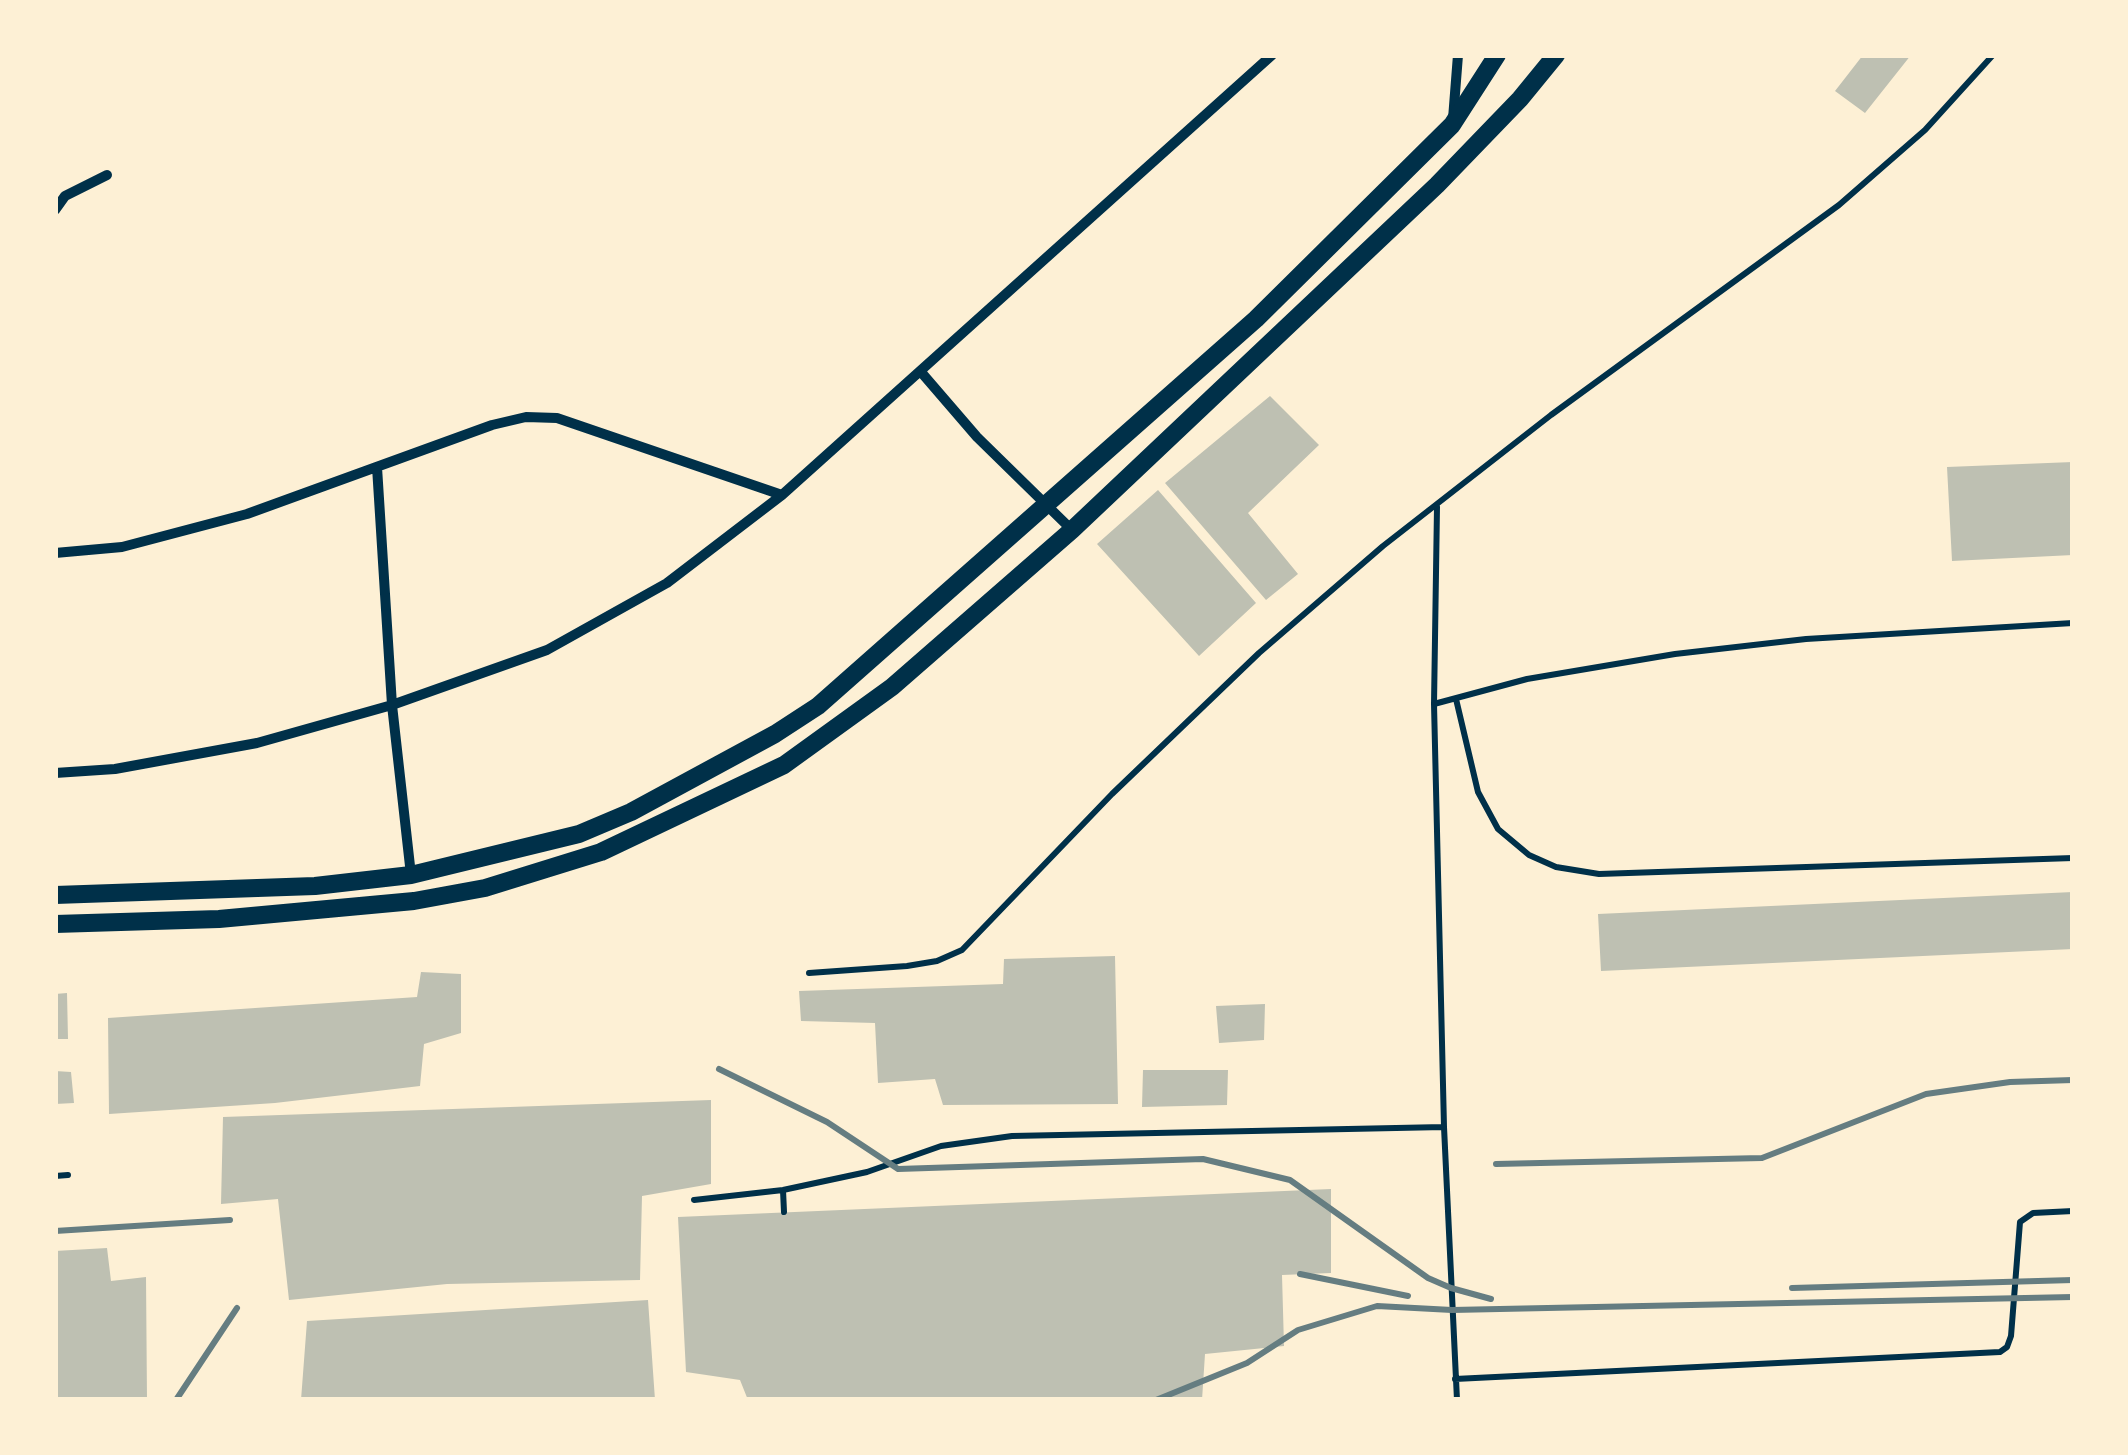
<!DOCTYPE html>
<style>
body{margin:0}
#map{position:relative;width:2128px;height:1455px;overflow:hidden;background:#fdf0d5;font-family:"Crimson Pro",serif}
canvas{display:block}
.frame{position:absolute;inset:0;border:58px solid #fdf0d5;pointer-events:none}
</style>
<div id="map">
<canvas width="2128" height="1455"></canvas>
<div class="frame"></div>
</div>
<script>
const g = document.querySelector('canvas').getContext('2d');
g.lineJoin = 'round';
function fillPath(path, color) {
  g.fillStyle = color;
  g.fill(path, 'evenodd');
}
function poly(rows) {
  const path = new Path2D();
  for (const r of rows) {
    path.moveTo(r[0], r[1]);
    for (let i = 2; i < r.length; i += 2) path.lineTo(r[i], r[i + 1]);
  }
  return path;
}
function trace(path, color, width, dash) {
  g.strokeStyle = color;
  g.lineWidth = width;
  g.lineCap = dash ? 'butt' : 'round';
  g.setLineDash(dash || []);
  g.stroke(path);
}
fillPath(poly([
 [1863,55,1911,55,1865,113,1835,91],
 [1270,396,1319,445,1248,513,1298,574,1266,600,1165,483],
 [2073,462,2073,555,1952,561,1947,467],
 [1158,490,1256,603,1199,656,1097,544],
 [2073,892,2073,949,1601,971,1598,914],
 [1115,956,1118,1104,943,1105,935,1079,878,1083,875,1023,801,1021,799,991,1003,984,1004,959],
 [421,972,461,974,461,1033,424,1044,420,1086,275,1103,109,1114,108,1018,417,997],
 [67,993,68,1039,55,1039,55,994],
 [1265,1004,1264,1040,1219,1043,1216,1006],
 [1143,1070,1228,1070,1227,1105,1142,1107],
 [55,1071,71,1072,74,1103,55,1104],
 [711,1100,711,1184,642,1196,640,1280,447,1284,289,1300,278,1199,221,1204,223,1117],
 [1331,1189,1331,1273,1282,1275,1284,1346,1205,1354,1202,1400,748,1400,740,1380,686,1372,678,1217],
 [107,1248,111,1281,146,1277,147,1400,55,1400,55,1251],
 [648,1300,655,1400,301,1400,307,1321]
]), '#bec0b2');
trace(poly([
 [1437,507,1434,704,1444,1127,1457,1400],
 [1456,699,1478,792,1498,829,1529,855,1556,867,1599,874,2073,858],
 [1434,704,1527,679,1675,654,1806,639,2073,623],
 [809,973,907,966,937,961,962,950,1112,794,1259,653,1383,546,1551,415,1839,205,1925,130,1993,55],
 [55,1176,68,1175],
 [783,1190,784,1212],
 [694,1200,783,1190,867,1172,941,1146,1012,1136,1444,1127],
 [1455,1379,2000,1352,2007,1347,2011,1336,2020,1222,2033,1213,2073,1211]
]), '#003049', 6);
trace(poly([
 [1453,119,1458,55],
 [55,210,65,196,107,175],
 [921,372,977,437,1072,530],
 [377,467,392,705,411,875],
 [55,553,122,547,247,514,492,425,526,417,557,418,782,495],
 [55,773,115,769,257,743,392,705,547,650,667,583,782,495,1272,55]
]), '#003049', 10);
trace(poly([
 [55,895,315,886,411,875,579,834,631,812,775,734,818,706,1256,319,1452,125,1497,55],
 [55,924,219,919,414,901,485,888,601,852,784,765,892,687,1072,530,1437,185,1520,99,1556,55]
]), '#003049', 18);
trace(poly([
 [719,1069,827,1122,898,1169,1203,1159,1290,1180,1428,1278,1451,1288,1491,1299],
 [1496,1164,1762,1158,1926,1094,2010,1082,2073,1080],
 [55,1231,230,1220],
 [1300,1274,1408,1296],
 [1792,1288,2073,1280],
 [176,1400,237,1308],
 [1156,1400,1247,1363,1298,1330,1377,1306,1452,1310,2073,1297]
]), '#657d81', 6);
</script>
